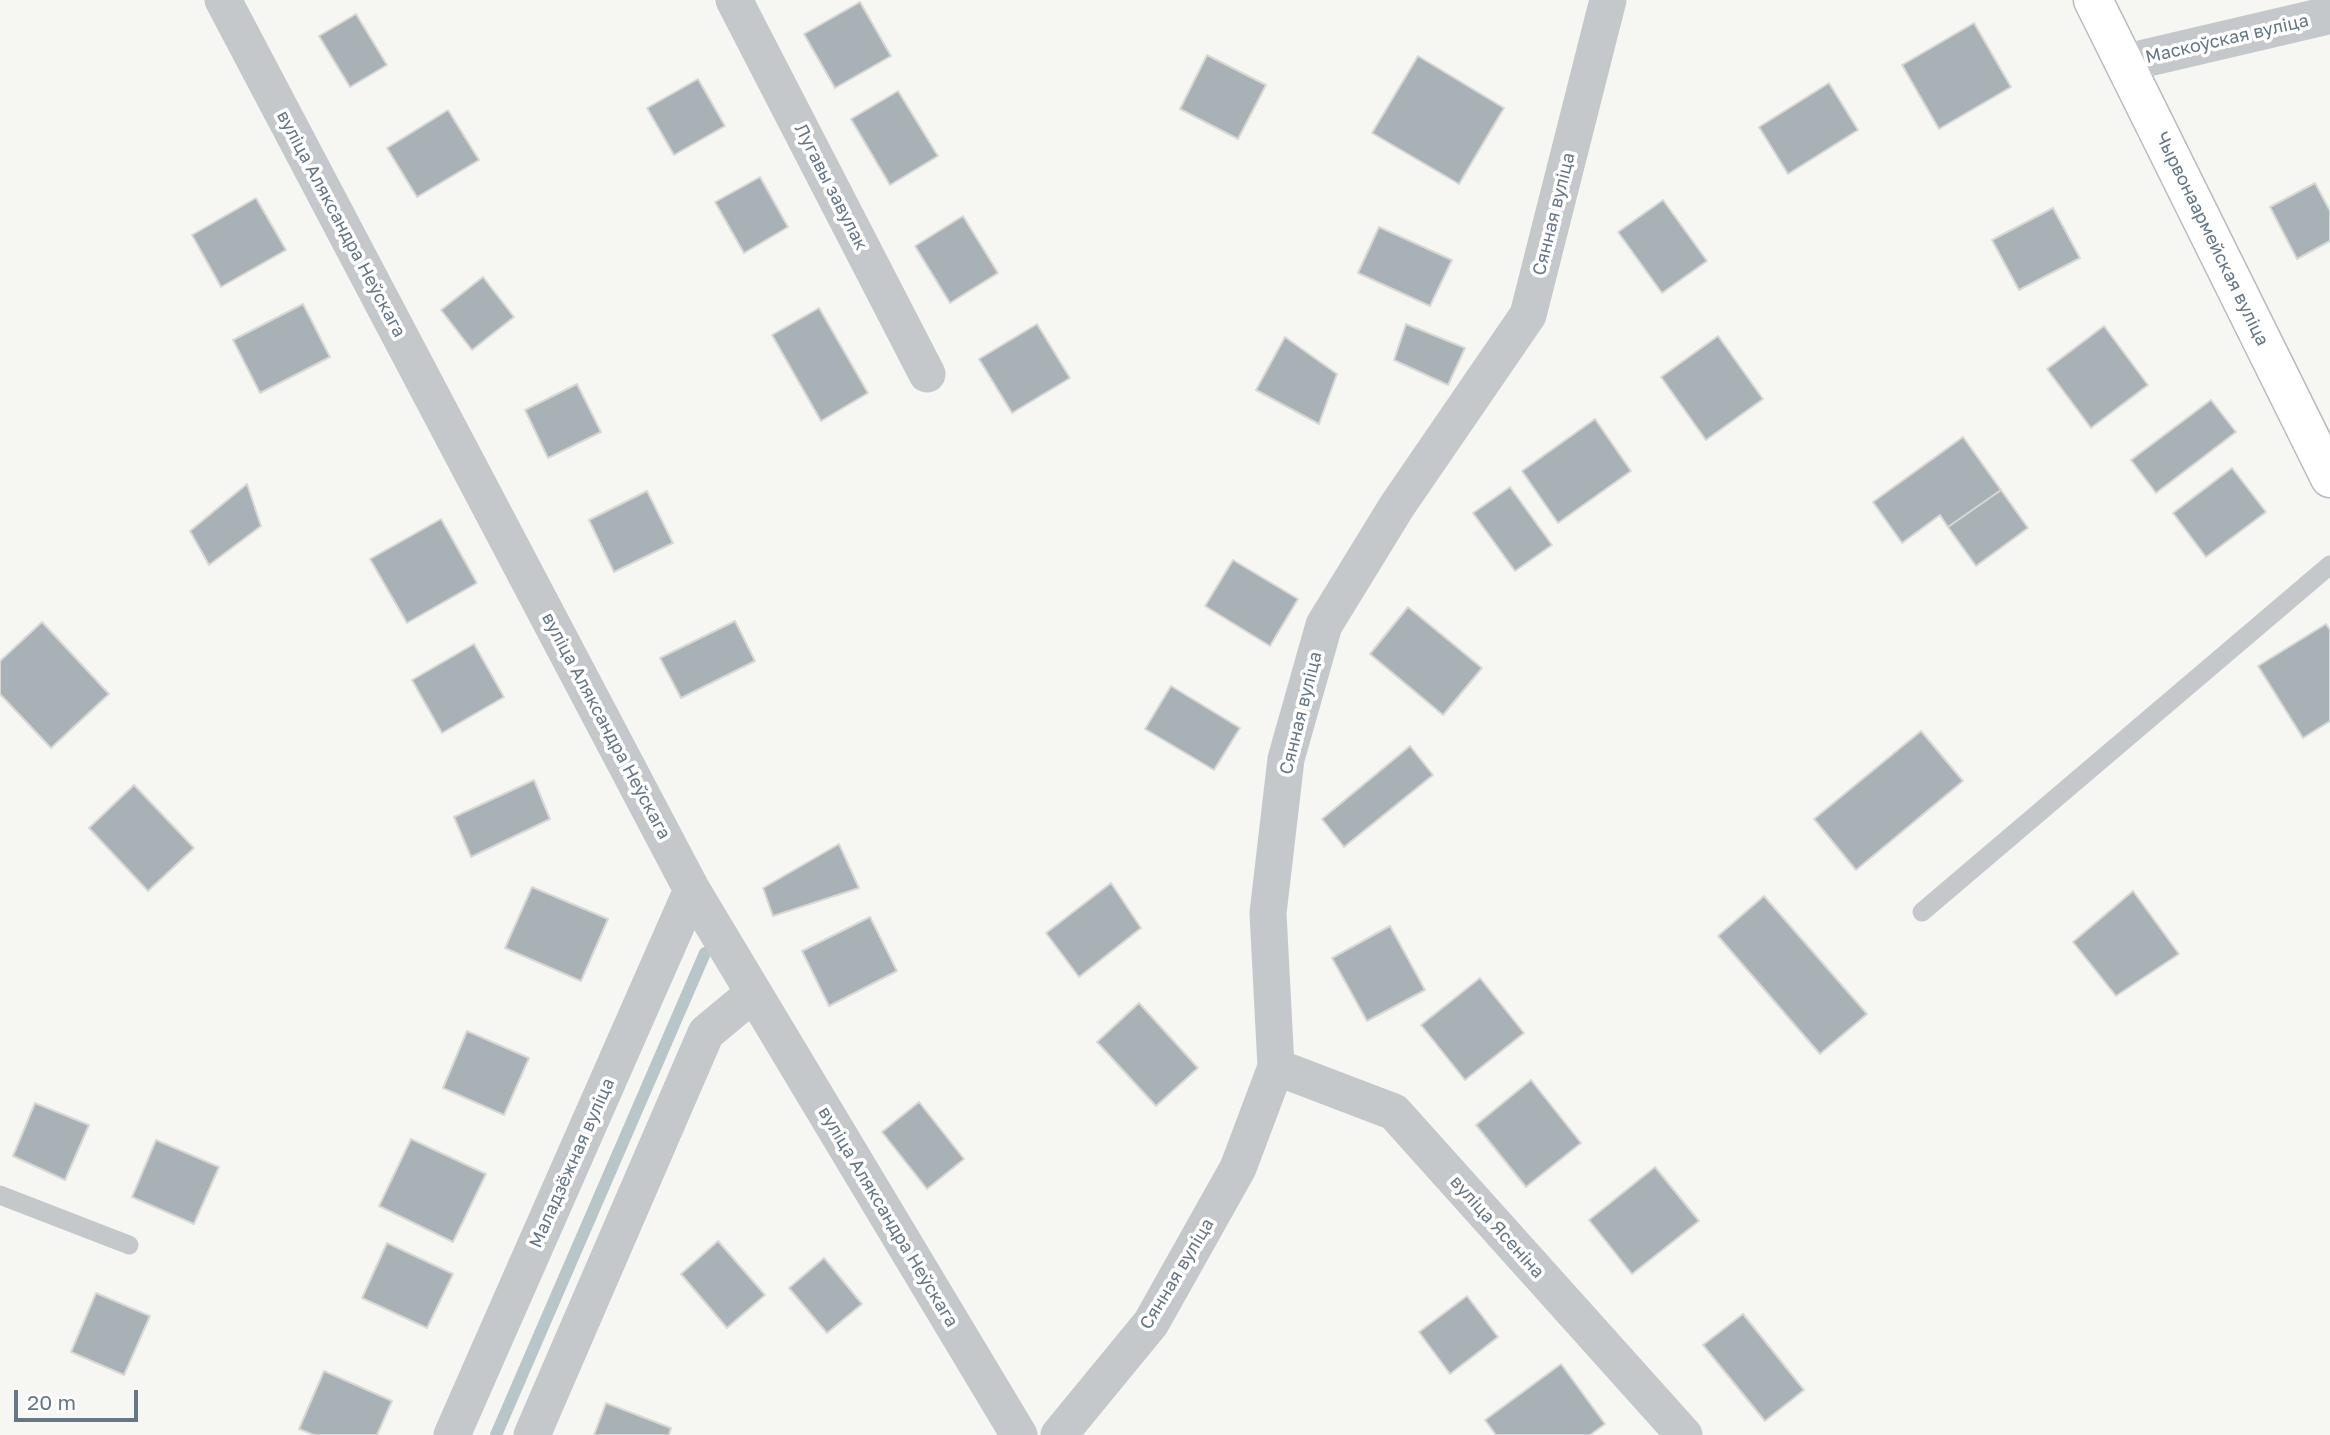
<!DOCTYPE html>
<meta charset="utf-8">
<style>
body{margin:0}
#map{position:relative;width:2330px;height:1435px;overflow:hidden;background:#f6f6f3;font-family:"Golos Text",sans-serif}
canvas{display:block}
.scale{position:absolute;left:14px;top:1390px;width:124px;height:32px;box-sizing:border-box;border:4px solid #657685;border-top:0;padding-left:9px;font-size:21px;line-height:24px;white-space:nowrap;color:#657685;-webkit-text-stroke:5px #fff;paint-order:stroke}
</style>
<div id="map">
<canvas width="2330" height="1435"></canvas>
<div class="scale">20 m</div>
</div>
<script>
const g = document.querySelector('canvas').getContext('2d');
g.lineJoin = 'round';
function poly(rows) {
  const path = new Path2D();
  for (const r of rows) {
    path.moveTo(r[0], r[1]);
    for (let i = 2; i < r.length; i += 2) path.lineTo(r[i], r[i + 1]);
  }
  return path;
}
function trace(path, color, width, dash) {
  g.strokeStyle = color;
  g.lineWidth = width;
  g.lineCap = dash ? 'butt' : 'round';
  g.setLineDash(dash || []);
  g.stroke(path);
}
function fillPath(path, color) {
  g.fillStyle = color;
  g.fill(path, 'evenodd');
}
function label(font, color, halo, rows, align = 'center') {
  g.font = font + ' "Golos Text",sans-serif';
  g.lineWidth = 7;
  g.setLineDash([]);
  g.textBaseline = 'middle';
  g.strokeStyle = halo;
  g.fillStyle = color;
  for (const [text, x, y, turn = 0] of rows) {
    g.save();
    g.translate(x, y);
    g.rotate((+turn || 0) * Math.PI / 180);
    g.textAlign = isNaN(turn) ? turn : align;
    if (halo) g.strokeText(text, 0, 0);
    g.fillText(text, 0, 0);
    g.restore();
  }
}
trace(poly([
 [496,1435,705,953]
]), '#b9c6c9', 12);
const building = poly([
 [860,2,891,56,835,88,804,34,860,2],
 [356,14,387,65,350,87,319,36,356,14],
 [1974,23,2011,87,1939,129,1902,65,1974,23],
 [1207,55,1266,85,1238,139,1180,109,1207,55],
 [1418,56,1504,108,1459,184,1372,133,1418,56],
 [698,79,725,126,674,155,647,108,698,79],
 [1829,83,1858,130,1788,174,1759,127,1829,83],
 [898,91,938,156,890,185,851,119,898,91],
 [448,110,479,160,417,197,387,148,448,110],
 [760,177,788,227,744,253,715,202,760,177],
 [2315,183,2330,211,2330,241,2297,259,2270,207,2315,183],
 [256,198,286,250,221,287,192,235,256,198],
 [1663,200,1707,261,1662,293,1618,232,1663,200],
 [2053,208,2080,258,2019,290,1992,240,2053,208],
 [963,216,998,273,950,303,915,246,963,216],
 [1379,227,1452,260,1430,306,1358,273,1379,227],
 [483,277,514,317,472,350,441,310,483,277],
 [303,304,330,357,260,393,233,340,303,304],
 [819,308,868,393,821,421,772,335,819,308],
 [1037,324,1070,378,1012,413,979,359,1037,324],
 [1406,324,1465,348,1448,385,1394,360,1406,324],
 [2104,326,2148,385,2091,428,2047,369,2104,326],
 [1718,336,1763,399,1706,440,1661,377,1718,336],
 [1285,337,1337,374,1319,424,1256,390,1285,337],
 [577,384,601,432,548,458,525,410,577,384],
 [2211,400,2236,432,2156,493,2131,460,2211,400],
 [1595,419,1631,471,1558,523,1522,471,1595,419],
 [1963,437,2001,490,1948,527,1940,515,1902,543,1873,502,1963,437],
 [2232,468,2266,512,2206,557,2173,513,2232,468],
 [247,484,261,526,209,565,190,531,247,484],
 [1510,487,1552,545,1515,571,1473,513,1510,487],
 [2001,490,2028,528,1976,566,1948,527,2001,490],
 [647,491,673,543,614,572,589,520,647,491],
 [441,519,477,583,407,623,370,559,441,519],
 [1233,560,1298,599,1270,646,1205,606,1233,560],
 [1408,607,1482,668,1443,715,1370,654,1408,607],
 [735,621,755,661,681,698,660,658,735,621],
 [42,622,109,694,51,748,0,694,0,661,42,622],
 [2326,624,2330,630,2330,721,2303,738,2258,666,2326,624],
 [474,644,504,697,442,733,412,680,474,644],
 [1171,686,1240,728,1214,770,1145,729,1171,686],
 [1921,731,1963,781,1856,870,1814,819,1921,731],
 [1410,746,1433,775,1344,847,1322,819,1410,746],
 [534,780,550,819,471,857,454,817,534,780],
 [134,785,194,848,148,891,89,828,134,785],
 [839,844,859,888,773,916,763,888,839,844],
 [1111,883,1141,928,1079,977,1046,933,1111,883],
 [532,887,608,919,581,981,505,948,532,887],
 [2133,891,2179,954,2116,996,2073,942,2133,891],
 [1764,896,1867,1014,1820,1054,1718,936,1764,896],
 [870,917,897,971,829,1006,802,951,870,917],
 [1390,926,1425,990,1367,1021,1332,958,1390,926],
 [1480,978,1524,1033,1465,1080,1421,1025,1480,978],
 [1139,1003,1198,1068,1156,1106,1097,1042,1139,1003],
 [467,1031,529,1058,504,1115,443,1088,467,1031],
 [1531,1080,1581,1143,1526,1187,1476,1125,1531,1080],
 [919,1102,964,1159,927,1189,882,1132,919,1102],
 [35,1103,89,1125,65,1180,13,1156,35,1103],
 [411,1139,486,1174,453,1242,379,1206,411,1139],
 [156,1140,219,1167,194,1224,132,1197,156,1140],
 [1655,1167,1699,1221,1632,1274,1589,1220,1655,1167],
 [718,1241,765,1295,727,1328,681,1274,718,1241],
 [387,1243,453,1274,427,1328,362,1298,387,1243],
 [824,1258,862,1304,827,1333,789,1288,824,1258],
 [96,1293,150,1316,124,1375,71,1352,96,1293],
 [1467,1296,1498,1337,1450,1374,1419,1332,1467,1296],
 [1743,1314,1804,1390,1765,1421,1703,1345,1743,1314],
 [1561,1364,1605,1424,1590,1435,1496,1435,1485,1420,1561,1364],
 [324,1371,392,1401,377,1435,314,1435,299,1429,324,1371],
 [606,1403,671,1428,669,1435,594,1435,606,1403]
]);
fillPath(building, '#a8b1b6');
trace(building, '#d8d8d5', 2);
const secondary = poly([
 [2093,0,2330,478]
]);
trace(secondary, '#b6bbc0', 41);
trace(poly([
 [1922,912,2330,565],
 [0,1195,129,1245]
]), '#c4c8cb', 19);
trace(poly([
 [223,0,692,890,1019,1435],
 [734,0,927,374],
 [1276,1067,1394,1112,1684,1435],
 [452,1435,692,890],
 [532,1435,706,1033,754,993],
 [1059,1435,1151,1323,1238,1168,1276,1067,1268,913,1286,759,1324,625,1397,506,1528,315,1608,0]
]), '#c4c8cb', 37);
trace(poly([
 [2125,63,2330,15]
]), '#c4c8cb', 38);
trace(secondary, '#fff', 38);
label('18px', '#657685', '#fff', [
 ["Маскоўская вуліца",2227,39,-13],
 ["Лугавы завулак",831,187,63],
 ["Сянная вуліца",1554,214,-76],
 ["вуліца Аляксандра Неўскага",341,224,62],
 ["Чырвонаармейская вуліца",2212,239,64],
 ["Сянная вуліца",1301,713,-76],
 ["вуліца Аляксандра Неўскага",606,726,62],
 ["Маладзёжная вуліца",572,1163,-66],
 ["вуліца Аляксандра Неўскага",888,1217,59],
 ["вуліца Ясеніна",1497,1227,48],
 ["Сянная вуліца",1177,1274,-59]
]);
</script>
